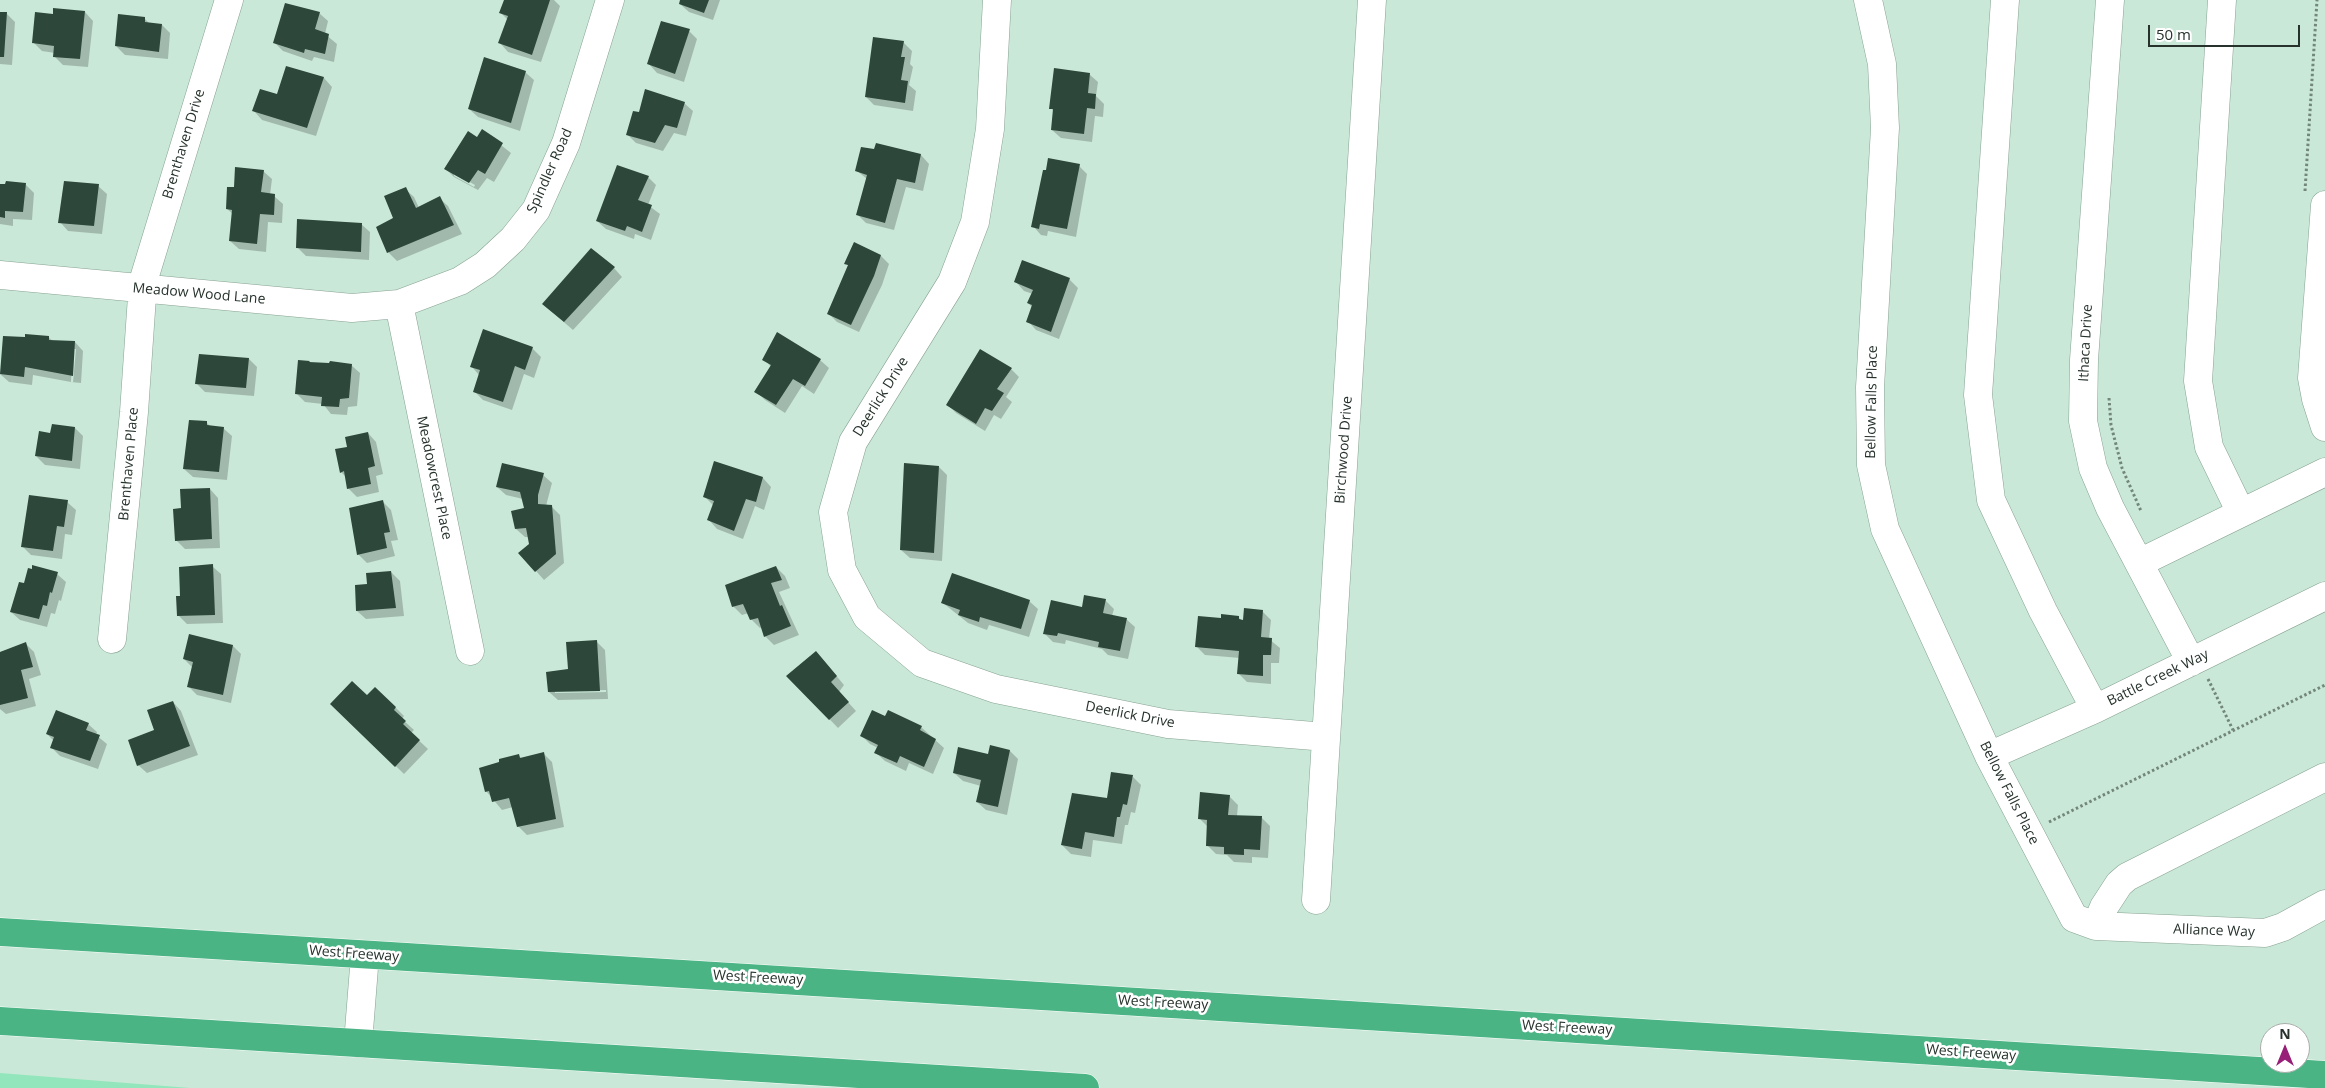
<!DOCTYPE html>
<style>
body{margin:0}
#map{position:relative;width:2325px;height:1088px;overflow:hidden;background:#cae8d7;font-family:"Open Sans",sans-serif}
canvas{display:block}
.north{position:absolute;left:2260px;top:1023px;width:50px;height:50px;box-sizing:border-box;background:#fff;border:1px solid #a8adaa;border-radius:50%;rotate:0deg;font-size:14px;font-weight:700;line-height:20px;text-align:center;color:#26322b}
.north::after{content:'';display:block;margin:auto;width:18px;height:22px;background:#981f78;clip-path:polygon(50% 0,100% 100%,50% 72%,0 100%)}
.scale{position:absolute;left:2148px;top:25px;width:152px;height:22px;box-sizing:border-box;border:2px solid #26322b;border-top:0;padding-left:6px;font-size:15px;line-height:18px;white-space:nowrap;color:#26322b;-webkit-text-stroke:4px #fff;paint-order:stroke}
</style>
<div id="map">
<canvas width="2325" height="1088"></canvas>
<div class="north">N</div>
<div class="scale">50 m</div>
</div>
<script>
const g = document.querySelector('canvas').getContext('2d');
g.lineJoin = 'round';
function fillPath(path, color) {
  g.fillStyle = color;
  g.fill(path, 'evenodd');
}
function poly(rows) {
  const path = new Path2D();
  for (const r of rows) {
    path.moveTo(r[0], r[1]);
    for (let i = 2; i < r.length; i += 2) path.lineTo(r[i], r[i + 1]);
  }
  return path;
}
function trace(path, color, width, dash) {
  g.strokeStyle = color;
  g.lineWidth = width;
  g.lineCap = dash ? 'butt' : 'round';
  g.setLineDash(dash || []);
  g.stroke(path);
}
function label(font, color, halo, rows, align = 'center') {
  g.font = font + ' "Open Sans",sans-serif';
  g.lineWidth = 5;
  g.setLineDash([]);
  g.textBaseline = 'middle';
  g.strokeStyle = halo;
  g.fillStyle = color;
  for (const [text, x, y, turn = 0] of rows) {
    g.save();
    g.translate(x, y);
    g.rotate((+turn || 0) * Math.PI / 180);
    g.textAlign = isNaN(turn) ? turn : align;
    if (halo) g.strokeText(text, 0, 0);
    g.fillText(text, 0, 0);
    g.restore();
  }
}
fillPath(poly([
 [0,1073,190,1088,0,1088]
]), '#93e6bc');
fillPath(poly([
 [505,0,554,0,560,6,541,62,508,52,500,43,508,20,501,13],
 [682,0,720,0,713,20,689,12,680,4],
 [85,12,93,21,88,67,63,65,54,56,55,53,42,51,34,43,54,15],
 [0,13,6,13,15,22,12,65,0,64],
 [319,13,328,21,325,34,337,44,334,62,314,57,312,61,283,51,274,42],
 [144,18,150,24,162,25,170,33,168,59,125,55,116,46],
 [689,31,697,39,684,82,657,73,649,64],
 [903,42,912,51,910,64,913,67,909,85,916,91,913,111,874,105,866,97],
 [287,68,324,78,332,87,316,136,262,120,254,111,277,95],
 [525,72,534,80,520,131,478,117,469,109],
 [1089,74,1098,82,1096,96,1104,104,1103,117,1095,116,1092,142,1061,138,1052,130,1054,112,1051,108],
 [684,103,693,111,686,136,674,133,663,151,636,143,627,134,640,114],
 [482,130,511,153,494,182,487,178,478,190,454,177,445,168,477,139],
 [454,173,475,185,474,187,454,176],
 [921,155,929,164,923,191,906,187,894,230,866,223,857,214,867,179,856,170],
 [1079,166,1087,174,1076,237,1048,231,1047,236,1041,235,1033,226],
 [263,171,272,179,270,195,274,196,283,204,282,223,268,222,266,252,239,249,230,241,233,214,227,209],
 [648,177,656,185,648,205,660,214,651,240,635,234,634,239,606,229,597,221],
 [0,185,26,185,34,193,32,220,13,219,13,226,0,224],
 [98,186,107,194,102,234,68,231,60,222],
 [405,189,414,197,419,208,439,198,448,206,462,234,397,261,389,253,378,227,395,219],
 [361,224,370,232,369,260,306,256,297,247],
 [881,256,889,264,882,285,859,332,837,322,829,314,849,266,846,263],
 [614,268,622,277,573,330,543,304],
 [1069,279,1078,288,1059,339,1036,330,1028,321,1032,307,1028,303,1033,294,1024,291,1016,282],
 [48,337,53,341,75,342,83,351,81,383,71,382,73,382,76,349,73,349,71,382,33,375,32,385,9,382,0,374,26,339],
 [532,348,541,357,534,378,524,374,512,410,483,400,474,391,479,375,472,367],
 [249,359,257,367,254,396,205,392,196,383],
 [764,359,820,360,829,368,814,394,802,386,785,413,765,400,756,391,771,367],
 [309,362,311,364,351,365,360,373,357,406,348,407,347,415,331,414,323,404,305,402,296,393],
 [1011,369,1019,377,1006,397,1012,402,1001,419,994,415,985,431,956,413,948,405],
 [206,422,210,426,223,428,232,436,227,480,193,477,184,469],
 [75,428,83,436,80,469,45,465,36,456,51,434],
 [368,433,376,442,383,474,376,476,379,492,357,497,348,488,346,477,341,472,348,448],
 [715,462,763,478,771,487,764,510,755,506,743,539,717,529,709,520,714,506,705,497],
 [939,467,947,475,942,561,910,558,901,550],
 [543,475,552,483,546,506,551,506,560,515,564,563,544,580,536,571,529,537,525,537,516,529,525,509,523,499,506,495,497,487],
 [210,489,218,498,220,548,185,549,176,540,182,510],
 [67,502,76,510,72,535,65,534,62,559,31,555,23,547],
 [383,502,391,510,398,540,391,541,395,556,367,563,358,554],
 [212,566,221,574,223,623,187,624,178,615,181,597],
 [776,567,785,576,790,588,779,592,799,635,774,645,765,636,762,627,760,628,751,619,749,613,742,615,733,606],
 [391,572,400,581,404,616,366,619,357,611,369,585],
 [57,574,66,582,61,601,59,600,55,614,51,613,47,627,20,620,11,612,25,584],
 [1105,600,1114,609,1112,616,1126,619,1135,627,1128,659,1108,655,1102,649,1066,640,1065,644,1053,642,1044,633,1083,608],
 [1029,601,1038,609,1029,637,989,625,987,630,968,623,943,603],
 [1262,611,1271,620,1269,639,1280,648,1279,663,1271,663,1271,684,1247,682,1239,674,1240,658,1205,655,1196,646,1222,619,1238,617,1242,621],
 [596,641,605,650,608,699,558,700,549,692],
 [606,690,606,692,555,693,555,691],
 [26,644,34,652,41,675,29,679,36,706,6,714,0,709,0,652],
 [233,646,241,654,231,703,197,695,189,687,193,668,184,659],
 [824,661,844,685,839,692,856,711,838,728,788,676],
 [367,697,396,708,404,716,402,719,414,730,411,733,428,749,404,774,332,704],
 [173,702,181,711,198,755,147,773,138,765],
 [886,717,921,727,944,748,933,774,909,763,906,771,885,761,876,753,878,748,870,744,862,736],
 [88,724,97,732,96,735,107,744,98,769,60,756,52,748,54,741,47,734],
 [991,747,1010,751,1018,759,1007,815,986,810,977,802,981,786,963,781,954,773,989,756],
 [543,753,552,762,564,827,527,835,518,826,513,807,502,810,486,791,501,763,518,755,522,759],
 [1133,777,1141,785,1135,813,1131,812,1128,825,1125,825,1122,844,1093,840,1091,857,1071,854,1062,845],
 [1229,796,1238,805,1237,816,1261,817,1270,826,1268,858,1252,857,1252,863,1234,862,1227,855,1216,854,1208,846,1208,827,1199,818]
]), '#0003');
fillPath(poly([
 [504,0,550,0,532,55,498,43,508,16,499,13],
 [680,0,709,0,704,13,679,4],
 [285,3,320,12,315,29,329,34,325,54,305,49,304,53,273,43],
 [53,8,85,11,80,59,53,57,54,46,32,43,35,12,53,14],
 [0,12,7,12,4,57,0,57],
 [118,14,145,17,145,22,162,24,159,52,115,46],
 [661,21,690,29,675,74,647,64],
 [873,37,904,41,901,57,905,57,901,80,908,81,905,103,865,97],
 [484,57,526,71,511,123,468,109],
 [286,66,324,77,307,128,252,111,260,89,277,94],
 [1054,68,1090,73,1088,93,1096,94,1095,109,1087,108,1084,134,1051,130,1053,109,1049,109],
 [645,89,685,102,677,128,665,125,655,143,626,135,633,111,639,112],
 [482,129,503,143,485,174,478,170,469,183,444,169,468,131,477,137],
 [876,143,921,154,915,183,897,179,885,223,856,215,867,175,855,171,861,147,874,149],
 [1048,158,1080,164,1067,229,1040,224,1039,229,1031,227,1043,170,1046,170],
 [617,165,649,176,638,200,652,205,642,232,627,226,625,231,596,221],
 [235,167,264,170,261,192,275,194,274,215,260,214,257,244,229,241,232,210,226,209,227,187,234,187],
 [6,181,26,183,23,212,5,211,5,218,0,217,0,184,5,184],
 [64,181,99,184,94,226,58,223],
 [406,187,416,208,440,196,454,225,387,253,376,227,393,218,384,196],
 [297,219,362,223,361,252,296,248],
 [854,242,881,255,874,276,851,325,827,314,848,265,844,264],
 [591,248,615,267,564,322,542,304],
 [1022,260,1070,278,1051,332,1026,322,1032,305,1027,303,1033,290,1014,282],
 [483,329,533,347,525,370,515,366,503,402,473,392,480,370,470,367],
 [777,332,821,359,805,386,793,379,776,405,754,392,771,365,762,360],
 [25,334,49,336,49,340,75,341,73,376,25,367,24,377,0,374,3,336,25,337],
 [980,349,1012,368,997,389,1004,393,992,411,985,408,976,424,946,405],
 [199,354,249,358,246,388,195,384],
 [298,360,310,361,309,362,329,363,330,361,352,364,349,398,340,399,339,407,321,406,322,397,295,394],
 [189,420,207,421,207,425,224,427,219,472,183,469],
 [52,424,75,427,72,461,35,456,39,431,50,433],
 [368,432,375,466,368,468,371,484,347,489,344,471,340,473,335,449,347,447,345,437],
 [714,461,763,477,756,502,746,499,734,531,707,520,714,501,703,497],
 [502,463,544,473,538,495,538,504,552,505,556,554,535,572,518,553,529,544,526,528,515,529,511,511,524,508,520,492,496,487],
 [904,463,939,466,934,553,900,550],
 [210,488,212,539,175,541,173,509,181,508,180,489],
 [29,495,68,500,64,527,57,526,53,551,21,547],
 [383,500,390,532,384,533,387,548,357,555,349,508],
 [213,564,215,615,177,616,176,596,180,596,179,567],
 [32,565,58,572,52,593,50,592,47,606,43,605,39,619,10,612,19,582,24,583,28,568,32,569],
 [776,566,782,580,771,583,780,606,782,605,791,626,764,637,758,618,750,620,743,604,732,607,725,585],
 [391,571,396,608,356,611,355,585,367,584,366,573],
 [952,573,1030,600,1021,629,980,617,979,622,958,615,960,610,941,603],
 [1084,595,1106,599,1103,613,1127,618,1120,651,1098,647,1099,642,1058,633,1057,636,1043,634,1051,600,1082,607],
 [1244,608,1263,610,1261,637,1272,638,1271,655,1263,655,1263,676,1237,674,1239,651,1195,647,1198,616,1221,618,1221,614,1239,616,1239,619,1243,620],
 [189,634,233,645,223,695,187,687,193,662,183,659],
 [597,640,600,691,548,692,546,672,568,669,566,642],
 [26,642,33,667,21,670,28,698,0,705,0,652],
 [816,651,837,676,831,682,849,702,829,720,786,676],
 [352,681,367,695,375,687,396,707,394,710,406,721,403,724,420,740,395,767,330,704],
 [173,701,190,746,137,766,128,740,154,730,147,710],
 [56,710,89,723,86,730,100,735,90,761,50,748,54,737,46,734],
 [872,710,885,716,888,710,922,726,920,730,936,739,924,767,900,756,897,763,874,753,878,745,860,736],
 [990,745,1010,750,998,807,976,802,981,780,953,773,958,747,988,754],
 [544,752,556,819,517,827,509,798,492,802,489,791,485,792,479,768,499,762,499,759,519,754,520,758],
 [1111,772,1133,775,1127,805,1123,804,1120,817,1117,817,1114,837,1085,832,1082,849,1061,845,1072,793,1107,798],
 [1200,792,1230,795,1228,815,1262,816,1260,850,1244,849,1244,855,1224,854,1224,847,1206,846,1207,820,1198,819]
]), '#2d473a');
const minor = poly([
 [997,0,990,129,975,222,952,282,853,442,833,512,842,570,867,617,922,663,996,689,1168,724,1326,737],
 [1868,0,1882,64,1885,128,1870,387,1871,465,1885,529,1989,756,2074,918,2096,926,2265,933,2283,927,2325,904],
 [2005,0,1978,395,1991,500,2043,611,2095,709],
 [2110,0,2084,360,2083,421,2093,468,2110,508,2191,662],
 [2222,0,2198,381,2209,447,2241,513],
 [2325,205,2312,378,2316,399,2325,427],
 [0,275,352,308,399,304,460,281,485,265,513,239,536,210,566,143,610,0],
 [399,304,470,651],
 [2139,563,2325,472],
 [112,639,134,412,143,282,229,0],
 [1989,756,2095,709,2325,596],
 [1316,900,1372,0],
 [2096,926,2104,907,2119,884,2127,877,2325,777],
 [358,1043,365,955]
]);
const highway = poly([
 [0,932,2325,1075],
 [0,1021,1085,1088]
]);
trace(minor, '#86a292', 29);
trace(highway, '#fff', 29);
trace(poly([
 [2305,191,2317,0],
 [2109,398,2111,425,2122,468,2141,511],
 [2208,679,2233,730],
 [2049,822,2325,685]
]), '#72867a', 3, [2.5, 2.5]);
trace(minor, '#fff', 28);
trace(highway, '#4bb485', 28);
label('14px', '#26322b', '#fff', [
 ["Brenthaven Drive",184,144,-73],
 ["Spindler Road",550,171,-66],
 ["Meadow Wood Lane",199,294,5],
 ["Ithaca Drive",2086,343,-87],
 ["Deerlick Drive",881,397,-58],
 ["Bellow Falls Place",1872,402,-89],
 ["Birchwood Drive",1344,450,-86],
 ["Brenthaven Place",129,464,-85],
 ["Meadowcrest Place",434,478,78],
 ["Battle Creek Way",2158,678,-26],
 ["Deerlick Drive",1130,715,11],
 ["Bellow Falls Place",2009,793,63],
 ["Alliance Way",2214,931,2],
 ["West Freeway",354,954,4],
 ["West Freeway",758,978,3],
 ["West Freeway",1163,1003,3],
 ["West Freeway",1567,1028,3],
 ["West Freeway",1971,1053,4]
]);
</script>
